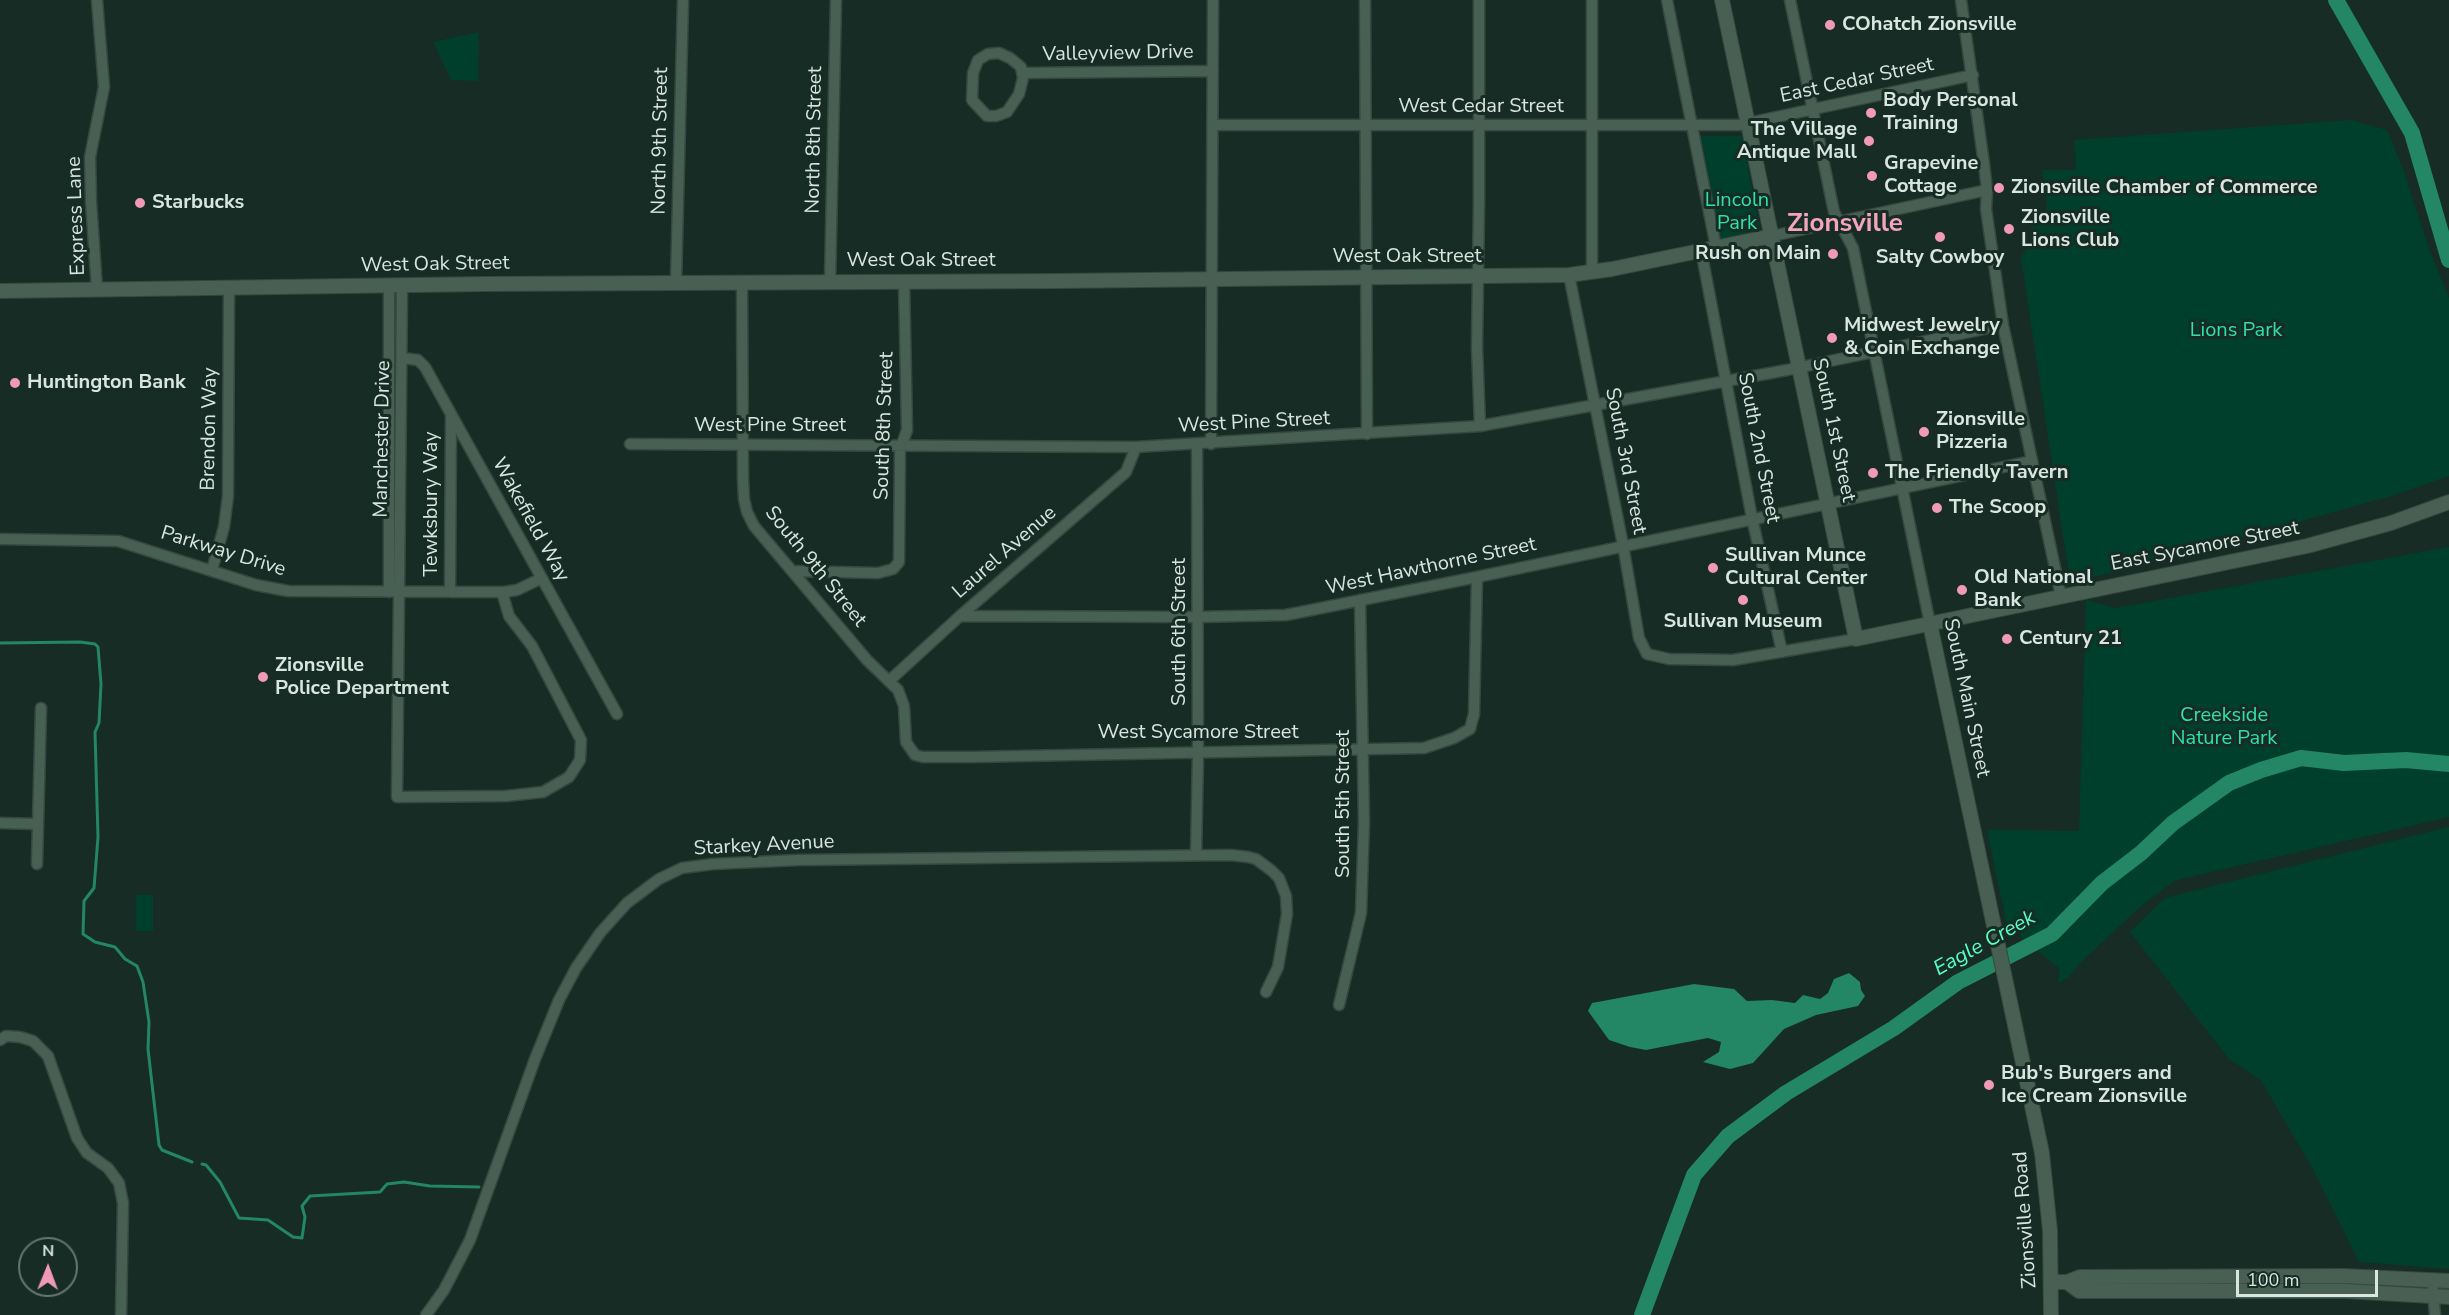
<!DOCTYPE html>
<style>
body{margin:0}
#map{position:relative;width:2449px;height:1315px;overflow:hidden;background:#172c24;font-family:"Nunito Sans",sans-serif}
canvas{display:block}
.north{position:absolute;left:18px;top:1237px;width:60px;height:60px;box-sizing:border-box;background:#172c24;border:2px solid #65766f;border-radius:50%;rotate:1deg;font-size:16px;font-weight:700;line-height:24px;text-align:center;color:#d9e6e0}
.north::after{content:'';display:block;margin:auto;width:21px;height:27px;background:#f09ab6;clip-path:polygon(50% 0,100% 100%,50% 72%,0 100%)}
.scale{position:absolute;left:2236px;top:1270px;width:142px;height:27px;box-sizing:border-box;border:3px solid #d9e6e0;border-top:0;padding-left:8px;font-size:18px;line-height:21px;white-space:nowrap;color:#d9e6e0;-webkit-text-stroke:4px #172c24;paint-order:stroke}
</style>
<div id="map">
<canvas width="2449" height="1315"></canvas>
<div class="north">N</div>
<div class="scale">100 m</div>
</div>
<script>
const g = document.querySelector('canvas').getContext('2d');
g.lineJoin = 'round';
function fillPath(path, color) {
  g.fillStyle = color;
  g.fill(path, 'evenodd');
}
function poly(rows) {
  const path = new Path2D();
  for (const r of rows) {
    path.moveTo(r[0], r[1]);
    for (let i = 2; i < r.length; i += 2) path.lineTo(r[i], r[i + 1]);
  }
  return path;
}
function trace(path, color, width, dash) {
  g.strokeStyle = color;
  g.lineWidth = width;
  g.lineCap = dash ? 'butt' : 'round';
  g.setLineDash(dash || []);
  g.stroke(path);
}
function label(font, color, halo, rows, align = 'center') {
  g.font = font + ' "Nunito Sans",sans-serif';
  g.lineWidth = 6;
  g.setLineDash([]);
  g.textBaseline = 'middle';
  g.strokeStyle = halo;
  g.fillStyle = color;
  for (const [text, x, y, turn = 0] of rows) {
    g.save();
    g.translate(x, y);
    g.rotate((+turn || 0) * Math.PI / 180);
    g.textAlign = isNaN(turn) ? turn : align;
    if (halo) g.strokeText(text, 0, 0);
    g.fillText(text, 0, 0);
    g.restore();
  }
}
fillPath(poly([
 [479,32,478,81,451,80,433,42],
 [2351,120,2387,130,2403,169,2428,246,2449,298,2449,476,2391,496,2134,568,2070,582,2021,257,2033,239,2029,216,2045,218,2047,203,2042,170,2076,170,2074,140],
 [1701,136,1742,136,1760,230,1721,239],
 [2449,547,2449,817,2176,880,2141,906,2080,963,2069,977,2058,983,2060,969,2022,938,2020,931,2027,926,2006,922,1987,830,2079,831,2086,600,2116,608],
 [2449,827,2449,1269,2359,1262,2315,1173,2261,1080,2229,1059,2130,932,2165,898],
 [136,895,153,895,153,931,136,931]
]), '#013f2d');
fillPath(poly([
 [1849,973,1860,982,1861,990,1865,996,1858,1006,1816,1015,1784,1029,1753,1063,1730,1069,1703,1062,1719,1052,1721,1042,1708,1038,1646,1050,1630,1047,1609,1040,1588,1011,1592,1003,1694,984,1734,989,1747,1001,1772,1000,1795,1003,1803,995,1820,999,1828,993,1834,979]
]), '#238665');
trace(poly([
 [0,643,80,642,95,644,98,647,101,684,99,723,95,732,98,837,94,888,84,901,83,934,95,942,115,947,125,959,137,966,143,982,149,1022,148,1049,159,1145,162,1150,192,1162],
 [202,1164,206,1165,220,1182,239,1218,268,1220,293,1237,302,1238,305,1217,302,1206,310,1196,380,1192,387,1184,404,1182,430,1186,479,1187]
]), '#238665', 3);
trace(poly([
 [2336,0,2412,133,2449,260],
 [1642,1315,1694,1175,1728,1136,1786,1093,1894,1028,1958,982,2052,934,2102,883,2141,853,2173,823,2229,783,2261,770,2301,758,2344,763,2406,760,2449,764]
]), '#238665', 16);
const street = poly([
 [97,0,104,87,90,157,91,202,97,289],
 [1365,0,1367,434],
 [1479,0,1479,203,1477,347,1480,426],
 [1667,0,1716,247],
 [1790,0,1834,212,1853,248,1930,624],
 [1961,0,1984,164,1987,190,1986,209,2003,325,2061,596],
 [999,53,1010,58,1021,67,1023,78,1019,94,1007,112,996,116,987,116,972,100,973,73,978,60,988,54,999,53],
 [1022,73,1213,71],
 [1213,125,1739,125,1973,75],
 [1772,236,1987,190],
 [1701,250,1752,518,1782,652],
 [1592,272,1592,0],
 [1569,275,1623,545,1639,638,1647,654,1669,659,1733,660,1856,639],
 [830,282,836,0],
 [676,283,683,0],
 [742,283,743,479,744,499,747,512,754,526,867,660,898,690,904,706,906,742,915,755,923,757,971,757,1424,748,1454,738,1470,729,1474,714,1477,577],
 [402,286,397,797,506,796,543,792,569,777,580,760,581,740,532,646,509,616,502,592],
 [402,358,418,360,425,367,617,714],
 [630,444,1136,447,1480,426,1787,370,2003,325],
 [1211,444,1213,0],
 [0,539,118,541,256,585,288,591,504,592,517,590,542,578],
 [212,570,224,527,228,496,229,288],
 [793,571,878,573,893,569,899,562,900,450,907,430,904,281],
 [389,592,389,286],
 [450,592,451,416],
 [960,616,1198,617,1286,615,1477,577,2032,461],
 [889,681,960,616,1126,472,1136,447],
 [0,823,38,824],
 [1196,855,1198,754,1197,445],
 [37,864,41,708],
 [1339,1005,1361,913,1364,822,1360,600],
 [0,1040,6,1036,20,1037,33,1041,48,1056,77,1138,87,1153,108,1168,119,1183,123,1203,121,1315],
 [2432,1279,2435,1315],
 [426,1315,444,1290,470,1240,535,1059,559,1000,576,968,600,933,627,903,659,879,682,868,713,864,798,860,1231,855,1248,857,1256,859,1272,871,1279,878,1286,896,1287,914,1278,967,1266,992]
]);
const secondary = poly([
 [1722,0,1856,639,2307,546,2391,523,2449,502],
 [0,291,484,284,1059,281,1569,275,1612,269,1772,236],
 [1930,624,2042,1153,2050,1231,2051,1315],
 [2051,1282,2067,1282,2080,1277,2343,1276,2449,1281],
 [2067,1282,2079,1291,2345,1291,2449,1297]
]);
trace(street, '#364740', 13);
trace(secondary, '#364740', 16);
trace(street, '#485f54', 10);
trace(secondary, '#485f54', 14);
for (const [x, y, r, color] of [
 [1830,25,6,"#f09ab6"],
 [1871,113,6,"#f09ab6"],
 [1869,141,6,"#f09ab6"],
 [1872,176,6,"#f09ab6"],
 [1999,188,6,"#f09ab6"],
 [140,203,6,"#f09ab6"],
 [2009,229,6,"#f09ab6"],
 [1940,237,6,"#f09ab6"],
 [1833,254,6,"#f09ab6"],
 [1832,338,6,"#f09ab6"],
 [15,383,6,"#f09ab6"],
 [1924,432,6,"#f09ab6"],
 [1873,473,6,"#f09ab6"],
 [1937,508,6,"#f09ab6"],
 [1713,568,6,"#f09ab6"],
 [1962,590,6,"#f09ab6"],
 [1743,600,6,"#f09ab6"],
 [2007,639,6,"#f09ab6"],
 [263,677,6,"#f09ab6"],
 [1989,1085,6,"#f09ab6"]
]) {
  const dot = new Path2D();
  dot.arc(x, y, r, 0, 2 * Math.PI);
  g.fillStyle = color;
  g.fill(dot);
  trace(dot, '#172c24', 2);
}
label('bold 20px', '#d9e6e0', '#172c24', [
 ["COhatch Zionsville",1842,25],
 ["Body Personal",1883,101],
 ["Training",1883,124],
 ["The Village",1857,130,"right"],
 ["Antique Mall",1857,153,"right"],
 ["Grapevine",1884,164],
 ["Cottage",1884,187],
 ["Zionsville Chamber of Commerce",2011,188],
 ["Starbucks",152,203],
 ["Zionsville",2021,218],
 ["Lions Club",2021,241],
 ["Rush on Main",1821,254,"right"],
 ["Salty Cowboy",1940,258,"center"],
 ["Midwest Jewelry",1844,326],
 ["& Coin Exchange",1844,349],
 ["Huntington Bank",27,383],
 ["Zionsville",1936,420],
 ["Pizzeria",1936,443],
 ["The Friendly Tavern",1885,473],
 ["The Scoop",1949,508],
 ["Sullivan Munce",1725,556],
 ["Cultural Center",1725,579],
 ["Old National",1974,578],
 ["Bank",1974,601],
 ["Sullivan Museum",1743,622,"center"],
 ["Century 21",2019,639],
 ["Zionsville",275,666],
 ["Police Department",275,689],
 ["Bub's Burgers and",2001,1074],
 ["Ice Cream Zionsville",2001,1097]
], 'left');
label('20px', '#d9e6e0', '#172c24', [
 ["Valleyview Drive",1118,54,-1],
 ["East Cedar Street",1857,81,-12],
 ["West Cedar Street",1481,107],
 ["North 8th Street",815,140,-89],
 ["North 9th Street",661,141,-89],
 ["Express Lane",77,216,-92],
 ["West Oak Street",1407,257],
 ["West Oak Street",921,261],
 ["West Oak Street",435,265,-1],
 ["West Pine Street",1254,423,-3],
 ["West Pine Street",770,426],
 ["South 8th Street",885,426,-88],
 ["Brendon Way",210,429,-89],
 ["South 1st Street",1833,430,78],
 ["Manchester Drive",383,439,-89],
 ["South 2nd Street",1758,448,79],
 ["South 3rd Street",1625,461,79],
 ["Tewksbury Way",432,504,-90],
 ["Wakefield Way",530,520,61],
 ["East Sycamore Street",2205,547,-11],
 ["Parkway Drive",223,552,17],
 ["Laurel Avenue",1005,553,-41],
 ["South 9th Street",815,567,51],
 ["West Hawthorne Street",1431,567,-12],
 ["South 6th Street",1180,632,-90],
 ["South Main Street",1966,698,78],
 ["West Sycamore Street",1198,733],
 ["South 5th Street",1344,804,-90],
 ["Starkey Avenue",764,846,-3],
 ["Zionsville Road",2026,1220,-94]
]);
label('20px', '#2ee1aa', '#172c24', [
 ["Lincoln",1737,201],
 ["Park",1737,224],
 ["Lions Park",2236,331],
 ["Creekside",2224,716],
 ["Nature Park",2224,739]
]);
label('italic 21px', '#5affc6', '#172c24', [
 ["Eagle Creek",1985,944,-29]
]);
label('bold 26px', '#f5a4be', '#172c24', [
 ["Zionsville",1845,225]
]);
</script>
